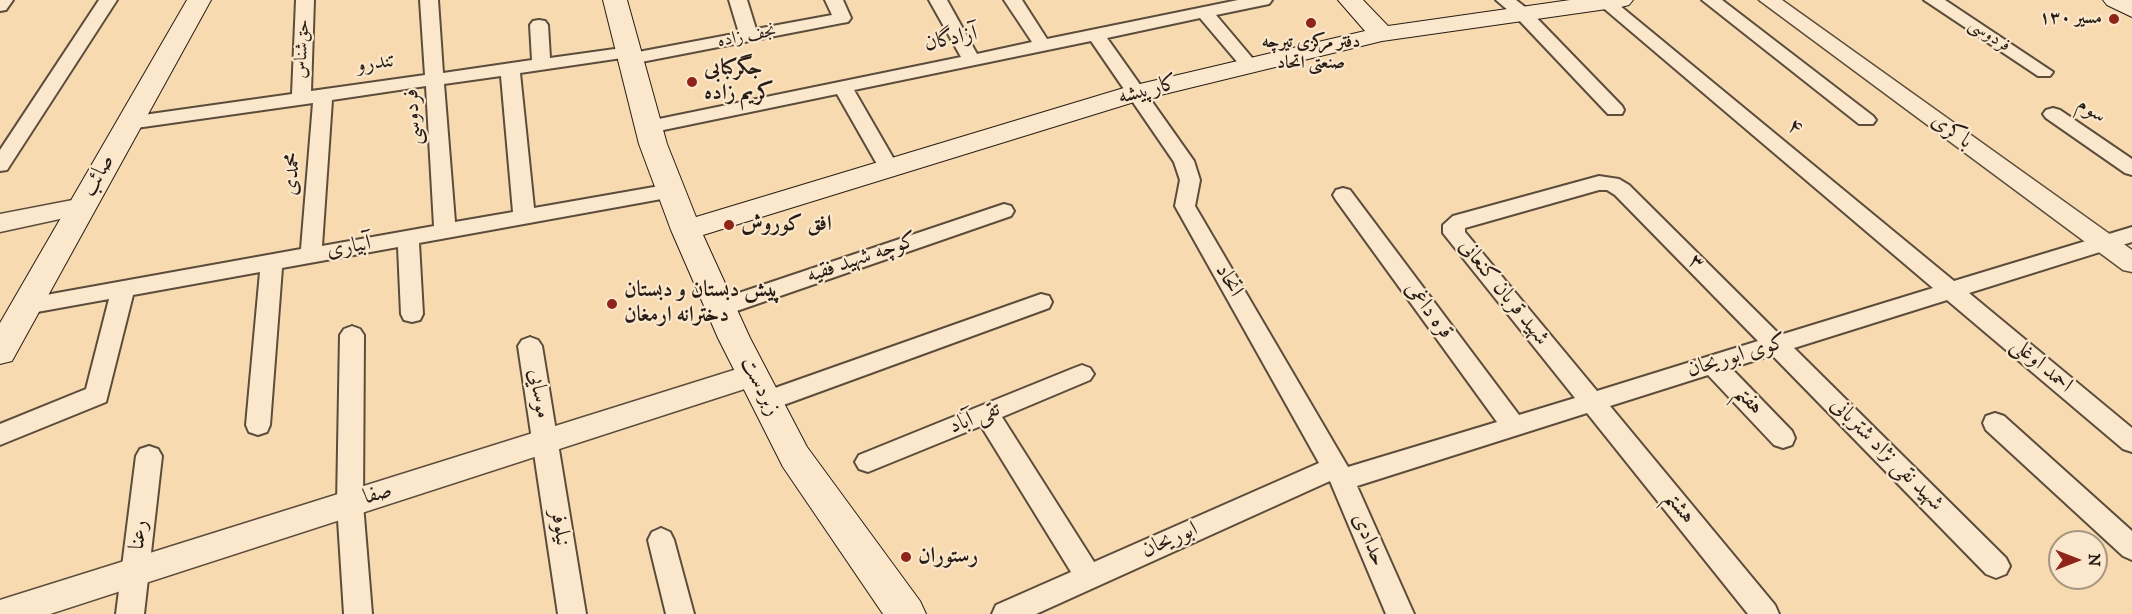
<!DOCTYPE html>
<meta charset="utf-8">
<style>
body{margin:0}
#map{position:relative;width:2132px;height:614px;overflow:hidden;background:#f8dab0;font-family:"IM FELL DW Pica",serif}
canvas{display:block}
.north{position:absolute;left:2048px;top:530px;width:60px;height:60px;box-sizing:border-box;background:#fae7cc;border:2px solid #a69683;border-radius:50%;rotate:90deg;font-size:16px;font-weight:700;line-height:24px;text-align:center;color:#271d16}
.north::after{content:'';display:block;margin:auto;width:21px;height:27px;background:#8f2418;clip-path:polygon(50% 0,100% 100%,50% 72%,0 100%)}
</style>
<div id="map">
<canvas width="2132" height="614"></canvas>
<div class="north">N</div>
</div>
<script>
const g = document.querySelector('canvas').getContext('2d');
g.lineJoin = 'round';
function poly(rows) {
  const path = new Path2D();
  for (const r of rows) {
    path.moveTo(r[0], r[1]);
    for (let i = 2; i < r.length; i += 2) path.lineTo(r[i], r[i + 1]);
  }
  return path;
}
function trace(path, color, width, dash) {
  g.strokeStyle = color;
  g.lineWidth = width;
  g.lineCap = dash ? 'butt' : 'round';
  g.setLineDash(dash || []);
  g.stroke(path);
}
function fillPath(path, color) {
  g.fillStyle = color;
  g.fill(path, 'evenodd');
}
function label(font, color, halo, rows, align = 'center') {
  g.font = font + ' "IM FELL DW Pica",Amiri,serif';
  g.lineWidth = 4.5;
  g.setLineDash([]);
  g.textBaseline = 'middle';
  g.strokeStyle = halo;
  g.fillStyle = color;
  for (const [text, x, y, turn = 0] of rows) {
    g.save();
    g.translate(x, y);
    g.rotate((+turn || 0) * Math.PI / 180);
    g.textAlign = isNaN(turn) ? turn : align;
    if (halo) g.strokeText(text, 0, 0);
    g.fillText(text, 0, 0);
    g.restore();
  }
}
const minor = poly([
 [0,0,13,0,6,10,0,11,0,0],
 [99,0,117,0,7,170,0,171,0,150,99,0],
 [296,0,314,0,311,91,425,75,420,0,438,0,443,73,532,60,530,25,533,21,539,20,545,21,548,25,550,58,629,47,635,48,638,52,739,33,729,0,747,0,756,29,832,15,825,0,843,0,851,18,848,22,842,23,631,64,625,63,622,58,520,73,534,208,671,184,678,186,681,191,678,196,419,243,423,314,420,320,412,322,404,320,401,314,398,247,282,268,270,425,267,432,258,435,249,432,246,425,260,272,133,295,106,402,0,445,0,424,86,389,109,299,26,314,18,312,15,306,18,300,301,249,313,103,129,129,122,127,119,123,122,119,129,117,292,94,296,0],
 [501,76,513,212,455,222,444,84,501,76],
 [426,86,434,226,322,246,332,100,426,86],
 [929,0,947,0,977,54,1032,42,1004,0,1022,0,1047,39,1238,0,1272,0,1269,4,1216,15,1259,66,1256,70,1250,71,1244,70,1200,18,1107,38,1194,161,1200,180,1195,206,1348,467,1497,422,1336,200,1333,195,1336,190,1343,188,1350,190,1519,415,1575,398,1443,233,1443,225,1453,216,1599,176,1619,179,1629,185,1780,335,1933,288,1594,0,1613,0,1954,281,2132,227,2132,242,1969,293,2132,428,2132,452,2123,449,1947,300,1794,348,2006,558,2010,566,2006,574,1996,578,1986,574,1772,355,1731,368,1792,431,1795,438,1792,445,1783,448,1774,445,1708,375,1610,406,1775,605,1779,614,1748,614,1587,413,1357,486,1414,614,1386,614,1330,481,1036,614,992,614,996,605,1071,572,981,426,868,472,859,469,855,462,859,455,1074,368,1082,365,1090,368,1094,374,1090,380,1002,417,1094,562,1319,463,1175,206,1180,180,1174,162,1091,41,854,90,899,168,896,173,889,175,882,173,837,94,649,133,642,131,639,127,642,123,649,121,961,57,929,0],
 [1599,190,1607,190,1615,195,1758,341,1597,391,1465,232,1465,228,1599,190],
 [1496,0,1516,0,1529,10,1622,106,1624,110,1622,114,1608,114,1517,18,1496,0],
 [1702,0,1722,0,1873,116,1876,120,1873,124,1859,124,1702,0],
 [1924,0,1945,0,2053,72,2050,76,2038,76,1924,0],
 [2053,108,2060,110,2132,159,2132,175,2125,173,2046,118,2043,114,2046,110,2053,108],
 [1004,204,1011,206,1014,211,1011,216,728,314,720,316,712,314,709,308,712,302,1004,204],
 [1041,294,1049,296,1052,302,1049,308,767,411,758,408,755,401,758,394,1041,294],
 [352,326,360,329,364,335,363,504,372,614,344,614,337,504,340,335,344,329,352,326],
 [530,337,538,340,542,346,586,614,558,614,518,346,522,340,530,337],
 [1995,413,2004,416,2132,531,2132,560,2123,556,1986,430,1983,423,1986,416,1995,413],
 [149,446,158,449,162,456,144,614,116,614,136,456,140,449,149,446],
 [661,528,670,532,674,540,694,614,666,614,648,540,652,532,661,528]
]);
const tertiary = poly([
 [1759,0,1782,0,2132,250,2132,272,2123,270,1759,0],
 [83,198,92,200,95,206,92,212,0,232,0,214,83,198],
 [753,364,763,367,767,375,763,383,50,614,0,614,0,600,3,599,753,364]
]);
const secondary = poly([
 [187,0,211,0,12,361,0,364,0,323,187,0],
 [603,0,627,0,667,144,696,217,1127,87,1365,31,1338,0,1363,0,1388,26,1570,0,1633,0,1629,5,1621,7,1382,41,1144,99,703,235,750,338,807,447,920,601,926,614,883,614,783,467,718,338,671,230,639,144,603,0],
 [2103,0,2132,0,2132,17,2107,5,2103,0]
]);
trace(minor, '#5b4c3c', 4);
trace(tertiary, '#5b4c3c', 3);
trace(secondary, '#271d16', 2);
fillPath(minor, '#fae7cc');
fillPath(tertiary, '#fae7cc');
fillPath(secondary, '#fae7cc');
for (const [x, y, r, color] of [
 [2114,19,6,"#8f2418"],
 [1311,23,6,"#8f2418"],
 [692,82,6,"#8f2418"],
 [729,225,6,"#8f2418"],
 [612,304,6,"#8f2418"],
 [906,557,6,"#8f2418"]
]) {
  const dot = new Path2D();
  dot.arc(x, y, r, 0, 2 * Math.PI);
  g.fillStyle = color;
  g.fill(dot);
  trace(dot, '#fae7cc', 2);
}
label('bold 18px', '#271d16', '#fae7cc', [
 ["مسیر ۱۳۰",2102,19],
 ["دفتر مرکزی تیرچه",1311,43,"center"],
 ["صنعتی اتحاد",1311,64,"center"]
], 'right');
label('18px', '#271d16', '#fae7cc', [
 ["فردوسی",1989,36,33],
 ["نجف زاده",747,37,-11],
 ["حق‌شناس",303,49,-87]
]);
label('22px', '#271d16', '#fae7cc', [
 ["آزادگان",951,40,-12],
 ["تندرو",376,64,-8],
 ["کارپیشه",1148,91,-15],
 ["سوم",2091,111,34],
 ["فردوسی",414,117,-93],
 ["۴",1794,128,40],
 ["باکری",1951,132,36],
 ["محمدی",293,174,-86],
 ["صائب",99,176,-61],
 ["آبیاری",349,248,-10],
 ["کوچه شهید فقیه",862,259,-19],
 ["۳",1695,263,45],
 ["اتحاد",1228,281,60],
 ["شهید قربان کنعانی",1503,293,51],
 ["قره داغی",1428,311,53],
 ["کوی ابوریحان",1737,357,-17],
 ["احمد اوغلی",2041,366,40],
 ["زبردست",759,387,63],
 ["موسایی",538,394,81],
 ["هفتم",1748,401,46],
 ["تقی آباد",975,419,-22],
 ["شهید نقی نژاد شتربانی",1886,455,45],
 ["صفا",378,495,-18],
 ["هشتم",1679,508,51],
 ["نیلوفر",559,528,81],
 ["رعنا",140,535,-83],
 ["حدادی",1368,540,67],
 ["ابوریحان",1170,541,-24]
]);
label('bold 22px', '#271d16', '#fae7cc', [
 ["جگرکبابی",704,69],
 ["کریم زاده",704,94],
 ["افق کوروش",741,225],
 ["پیش دبستان و دبستان",624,291],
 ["دخترانه ارمغان",624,316],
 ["رستوران",918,557]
], 'left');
</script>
